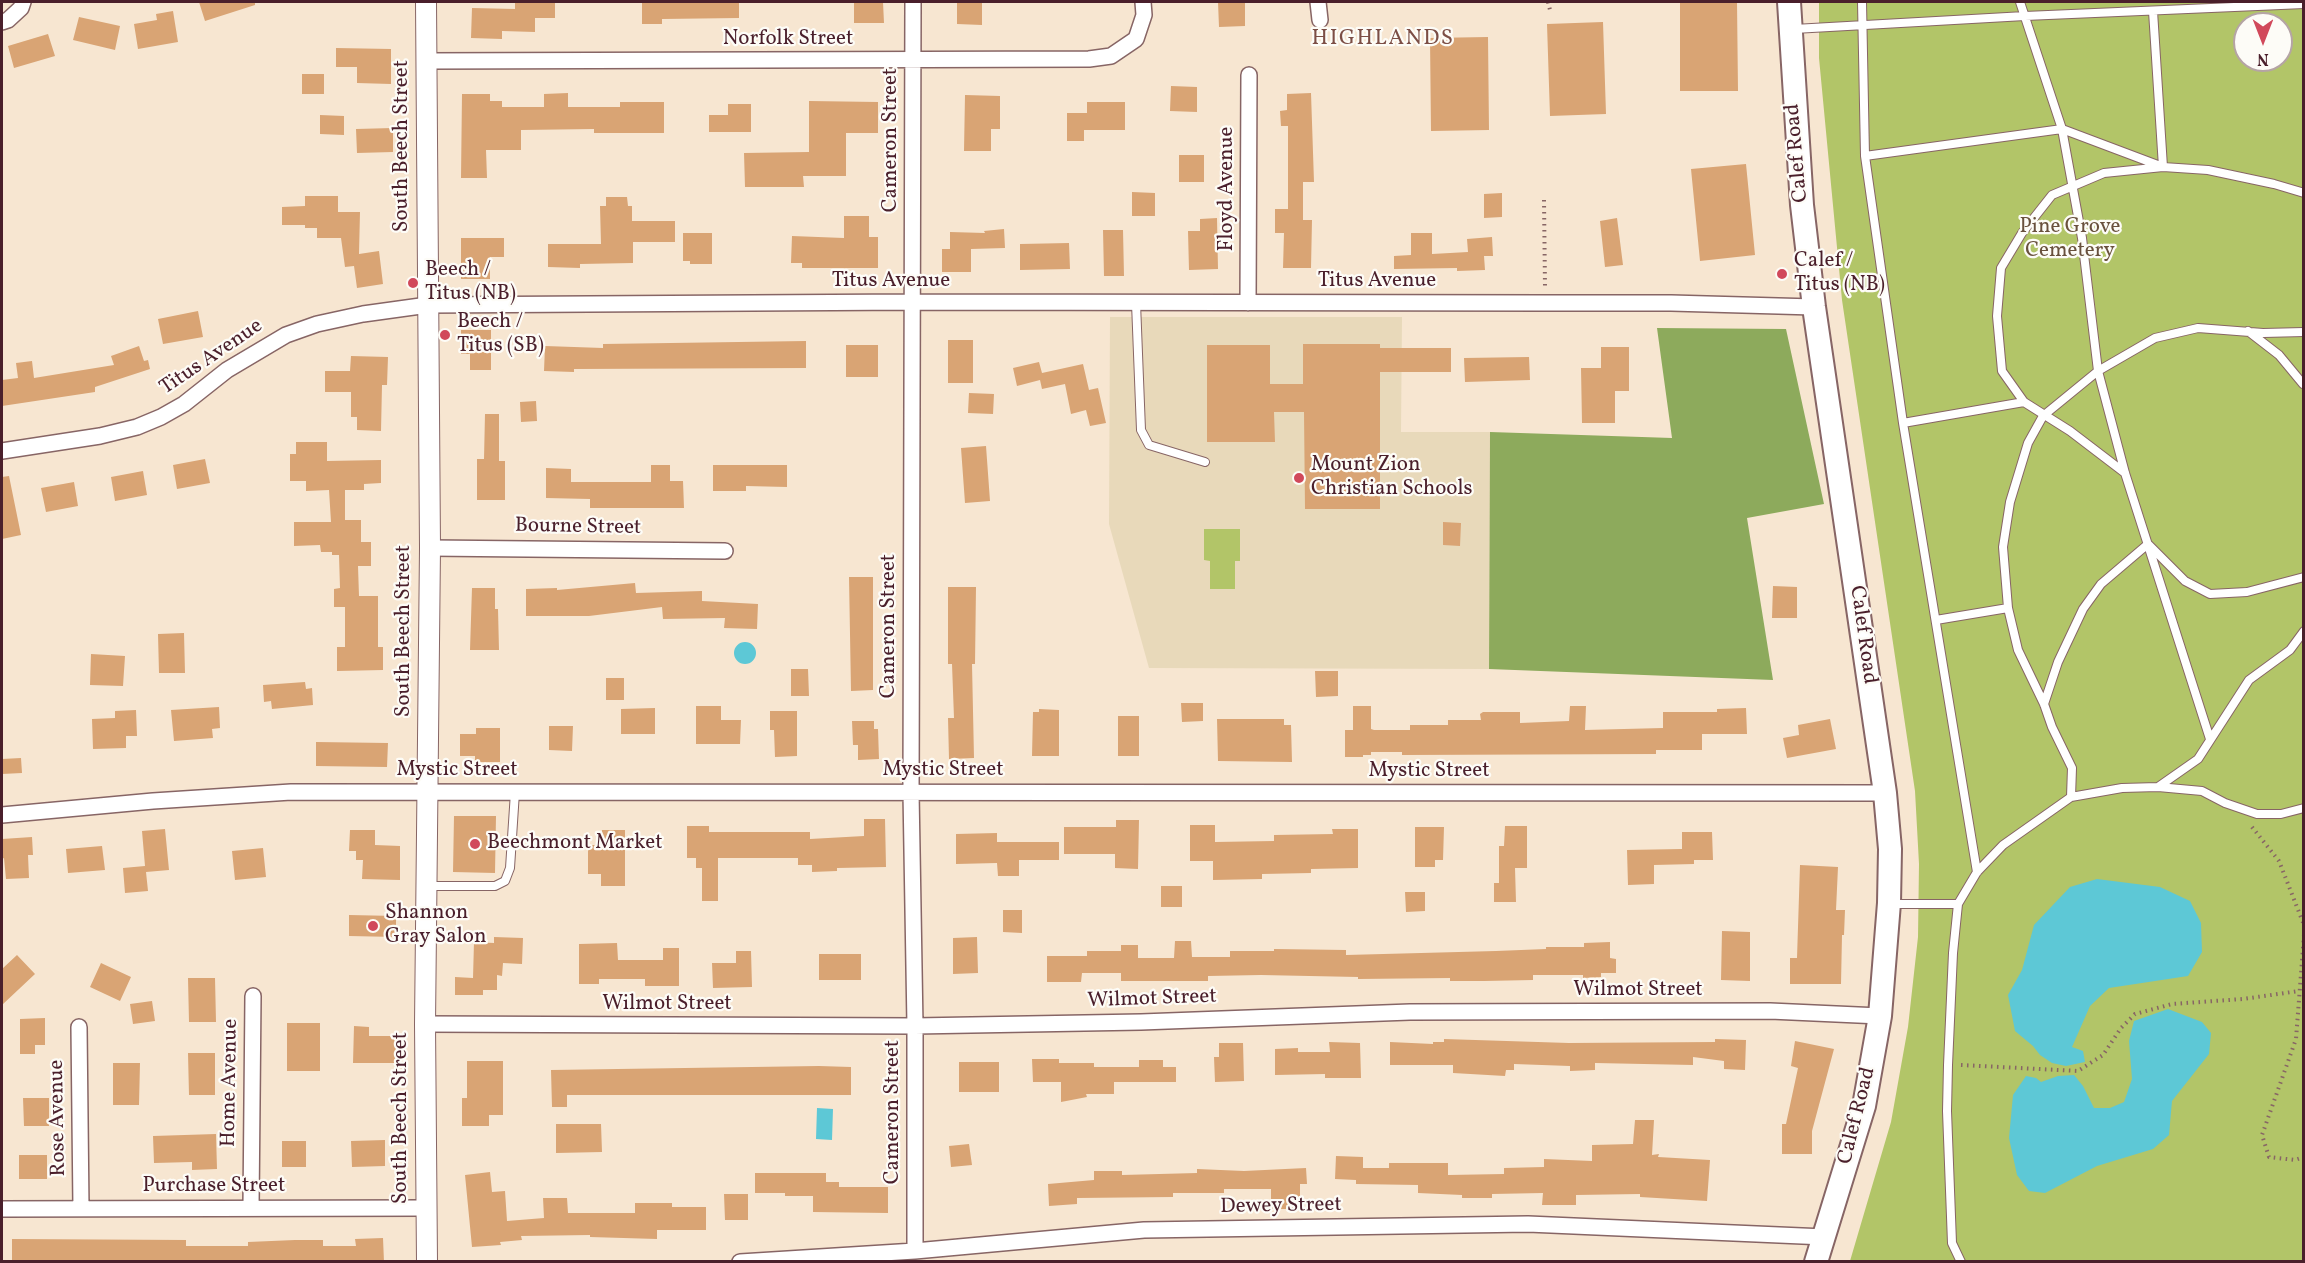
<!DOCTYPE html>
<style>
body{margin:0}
#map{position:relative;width:2305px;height:1263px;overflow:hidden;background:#f7e6d1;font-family:Vollkorn,serif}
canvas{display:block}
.frame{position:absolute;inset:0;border:3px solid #4a1f2b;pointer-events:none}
.north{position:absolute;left:2233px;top:12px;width:60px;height:60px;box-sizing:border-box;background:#fdfcf7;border:2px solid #b5a4a5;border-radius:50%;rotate:180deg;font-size:16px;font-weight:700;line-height:24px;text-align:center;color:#4a1f2b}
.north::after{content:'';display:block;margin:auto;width:21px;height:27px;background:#d1495b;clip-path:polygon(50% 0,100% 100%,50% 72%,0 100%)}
</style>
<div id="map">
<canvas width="2305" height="1263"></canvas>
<div class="frame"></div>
<div class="north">N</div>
</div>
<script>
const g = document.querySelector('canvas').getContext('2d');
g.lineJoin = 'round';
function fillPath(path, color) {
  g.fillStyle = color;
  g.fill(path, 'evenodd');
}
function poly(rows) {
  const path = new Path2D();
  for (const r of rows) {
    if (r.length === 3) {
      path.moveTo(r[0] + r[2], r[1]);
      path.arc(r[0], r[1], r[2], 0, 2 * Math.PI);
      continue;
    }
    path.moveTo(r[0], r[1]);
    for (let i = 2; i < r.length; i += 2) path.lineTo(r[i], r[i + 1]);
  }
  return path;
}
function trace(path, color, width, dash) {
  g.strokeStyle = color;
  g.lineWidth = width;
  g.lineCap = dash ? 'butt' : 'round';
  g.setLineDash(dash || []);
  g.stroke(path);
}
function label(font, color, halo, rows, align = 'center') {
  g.font = font + ' Vollkorn,serif';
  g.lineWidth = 4.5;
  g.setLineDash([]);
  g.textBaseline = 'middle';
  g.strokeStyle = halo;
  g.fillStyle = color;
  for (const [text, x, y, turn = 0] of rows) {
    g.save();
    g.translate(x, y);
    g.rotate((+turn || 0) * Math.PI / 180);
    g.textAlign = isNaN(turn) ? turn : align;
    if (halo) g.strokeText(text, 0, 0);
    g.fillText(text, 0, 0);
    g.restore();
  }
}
fillPath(poly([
 [1110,317,1402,317,1401,432,1490,432,1489,669,1149,668,1109,524]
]), '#e8d9ba');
fillPath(poly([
 [1819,2,2303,2,2303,1261,1850,1261,1891,1122,1908,1027,1918,937,1919,864,1915,791,1842,300,1819,58],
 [2245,24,2281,24,2281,60,2245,60],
 [1204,529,1240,529,1240,561,1235,561,1235,589,1210,589,1210,561,1204,560]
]), '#b2c568');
fillPath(poly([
 [1657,328,1786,329,1824,504,1747,518,1773,680,1489,669,1490,432,1672,438]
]), '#8daa5c');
fillPath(poly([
 [745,653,11],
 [2097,879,2160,887,2190,901,2201,923,2202,952,2188,976,2109,988,2090,1006,2072,1047,2083,1051,2085,1062,2066,1066,2052,1063,2040,1055,2033,1046,2015,1031,2008,995,2022,970,2034,925,2070,887],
 [2168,1009,2202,1022,2211,1033,2209,1054,2172,1101,2169,1135,2153,1149,2097,1166,2045,1193,2029,1191,2017,1175,2009,1138,2013,1095,2026,1076,2036,1078,2041,1082,2058,1076,2074,1075,2083,1086,2094,1108,2110,1108,2124,1102,2132,1079,2129,1041,2134,1021],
 [817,1108,833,1109,832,1140,816,1139]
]), '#5dc8d6');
fillPath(poly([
 [199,2,255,2,255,5,205,21],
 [515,2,555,2,555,18,535,18,535,32,502,31,502,39,471,38,472,8,515,9],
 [642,2,739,2,739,18,662,19,662,24,642,24],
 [854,2,883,2,884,23,854,23],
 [957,2,982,2,982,25,957,24],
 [1218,2,1245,2,1245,26,1219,27],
 [1680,2,1737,2,1738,91,1680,91],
 [173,11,178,42,138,49,134,24,157,20,156,14],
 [79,17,120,26,115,50,73,40],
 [1603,22,1606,114,1550,116,1547,24],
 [48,34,55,56,14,68,8,46],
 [1488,37,1489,130,1431,131,1430,38],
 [336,48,391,49,391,84,357,83,357,67,336,67],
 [302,74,324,74,324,94,302,94],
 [1171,86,1197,87,1197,112,1170,111],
 [568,93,568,107,620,107,620,102,664,102,664,133,594,133,594,129,521,130,521,150,486,150,487,178,461,178,462,94,490,94,490,101,502,101,502,107,544,107,544,94],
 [1311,93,1314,182,1303,182,1303,220,1312,220,1311,268,1283,268,1284,233,1275,233,1275,209,1288,209,1288,126,1281,126,1280,111,1287,110,1287,94],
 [965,95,1000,96,1000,129,991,129,991,151,964,151],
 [809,101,878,102,878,133,846,133,846,176,803,176,804,187,745,187,744,153,809,152],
 [1087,102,1125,102,1125,130,1084,130,1084,141,1067,141,1067,113,1087,113],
 [728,104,751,104,751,132,709,132,709,115,728,115],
 [320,115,344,116,344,135,320,134],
 [393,128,393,152,357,153,356,129],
 [1179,155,1204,155,1204,182,1179,182],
 [1746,164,1755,255,1700,261,1691,169],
 [1132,192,1155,193,1155,216,1132,216],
 [1502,193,1502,217,1484,218,1484,194],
 [305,196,338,196,338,212,360,212,359,254,379,251,383,284,357,288,354,266,345,267,341,238,317,238,317,228,305,228,305,225,282,225,282,207,305,206],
 [606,197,627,197,628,206,632,206,632,221,675,221,675,242,633,242,633,263,580,264,580,268,548,267,548,244,601,244,600,206,606,206],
 [844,216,869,216,869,237,878,237,878,268,802,268,802,263,791,263,792,236,844,238],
 [1217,218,1218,269,1189,270,1188,231,1200,231,1200,219],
 [1617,218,1623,265,1605,267,1600,221],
 [1004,229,1005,248,971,249,971,272,942,272,942,249,950,249,950,232,985,233,984,231],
 [1103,230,1123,230,1124,276,1104,276],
 [683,233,712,233,712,264,690,264,690,261,683,261],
 [1411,233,1432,233,1432,254,1468,252,1467,239,1492,237,1493,256,1484,256,1485,270,1457,271,1457,268,1394,269,1394,256,1411,255],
 [461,238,504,238,504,257,490,257,490,279,461,279],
 [1069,243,1070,269,1020,270,1020,244],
 [198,311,203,337,163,344,158,319],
 [461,330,491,330,491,370,470,370,470,354,461,354],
 [948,340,973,340,973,383,948,383],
 [806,341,806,368,574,369,574,372,544,371,545,346,603,348,603,344],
 [1303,344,1380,344,1380,348,1451,348,1451,372,1380,372,1380,509,1305,509,1304,412,1274,412,1275,442,1207,442,1207,345,1270,345,1270,384,1303,384],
 [846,345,878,345,878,377,846,377],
 [139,346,144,361,148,360,150,369,95,387,95,392,2,406,2,380,18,378,16,363,32,361,34,378,114,365,111,356],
 [1601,347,1629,347,1629,391,1615,391,1615,423,1582,423,1581,368,1601,368],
 [351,356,388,357,387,385,382,385,381,431,357,430,357,417,351,417,351,392,325,392,325,371,350,371],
 [1529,357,1530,380,1465,382,1464,358],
 [1039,362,1042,373,1083,364,1089,390,1098,388,1106,423,1090,426,1086,410,1071,414,1065,384,1042,389,1040,380,1017,386,1013,368],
 [969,393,994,394,993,414,968,413],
 [536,401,537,421,521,422,520,402],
 [485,414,499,414,499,461,505,461,505,500,477,500,477,459,484,459],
 [296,442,327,442,327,461,381,460,381,483,364,484,364,490,345,490,345,520,361,520,361,542,371,542,371,566,358,566,359,596,378,596,378,647,383,647,383,670,337,671,337,647,345,647,345,607,334,607,334,589,340,588,339,555,332,555,332,552,321,552,320,545,294,546,294,522,331,522,329,490,306,491,306,481,290,481,290,454,296,454],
 [986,446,990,501,965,503,961,448],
 [205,459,210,483,177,489,173,465],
 [651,465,670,465,670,481,683,481,684,508,590,508,590,499,546,498,546,468,571,469,571,482,651,482],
 [713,465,787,465,787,487,746,486,746,491,713,491],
 [143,471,147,495,115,501,111,477],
 [9,476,21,535,2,539,2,477],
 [74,482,78,506,46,512,41,488],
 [1443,522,1461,523,1460,546,1443,545],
 [849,577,873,577,873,690,851,691],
 [635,583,636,593,702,591,702,601,758,604,757,629,724,628,725,618,663,619,662,607,589,616,526,616,526,589,557,588,557,590],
 [1773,586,1797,587,1797,618,1772,618],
 [948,587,976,587,975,664,972,664,974,758,949,759,948,718,954,718,952,664,948,664],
 [472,588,495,588,495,609,498,609,499,650,470,650],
 [184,633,185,673,159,673,158,634],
 [91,654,125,656,123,686,90,685],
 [791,669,808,669,809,696,791,696],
 [1315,671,1338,671,1338,696,1316,697],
 [606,678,624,678,624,700,606,700],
 [305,682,306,689,312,688,313,705,272,709,271,701,264,702,263,685],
 [1181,703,1203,703,1203,721,1182,722],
 [696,706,721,706,721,720,741,720,740,744,696,744],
 [1353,706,1371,706,1371,729,1374,730,1410,730,1410,725,1448,725,1448,720,1481,720,1480,714,1483,712,1520,712,1520,723,1569,721,1570,706,1586,706,1585,730,1663,728,1663,712,1717,712,1717,709,1746,708,1747,734,1702,734,1702,750,1656,750,1656,754,1402,755,1402,752,1371,752,1371,755,1363,755,1363,757,1345,757,1345,730,1353,730],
 [219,707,220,728,212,729,213,738,174,741,171,710],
 [655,708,655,734,621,734,621,709],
 [1039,709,1059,710,1059,756,1032,756,1033,712,1039,712],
 [136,710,137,736,126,736,126,748,93,749,92,719,115,718,115,711],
 [770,711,797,711,797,756,775,757,774,730,770,730],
 [1118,716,1139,716,1139,756,1118,756],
 [1217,719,1284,719,1284,725,1291,725,1292,762,1218,761],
 [1830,719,1836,749,1787,758,1783,738,1799,735,1798,725],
 [852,721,874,721,874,729,878,729,879,759,858,760,858,745,853,745],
 [549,726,573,726,572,751,549,750],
 [476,728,500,728,500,762,475,762,475,756,460,756,460,734,476,734],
 [316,742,388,743,387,767,316,766],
 [21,758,22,773,2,774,2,759],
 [454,816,496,816,495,873,453,872],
 [864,819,885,819,886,867,837,868,837,871,812,872,812,865,798,865,798,858,718,858,718,901,702,901,702,868,696,868,696,858,687,858,687,826,709,826,709,832,810,832,810,839,864,836],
 [1116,820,1139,820,1138,869,1115,868,1115,854,1064,854,1064,827,1116,827],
 [1190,825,1215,825,1215,842,1274,841,1274,835,1333,834,1332,829,1358,829,1358,868,1311,869,1311,873,1262,874,1262,879,1213,880,1213,861,1190,861],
 [1505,826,1527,826,1527,868,1515,868,1516,902,1494,902,1494,883,1499,883,1499,846,1504,846],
 [1415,827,1444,827,1443,860,1435,860,1435,867,1415,867],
 [165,829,169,870,146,872,148,891,125,893,123,868,145,866,142,831],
 [350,830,375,830,375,845,400,846,400,880,362,879,363,860,356,860,356,851,349,851],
 [602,830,625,830,625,886,601,886,601,874,588,874,588,845,602,845],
 [1682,832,1712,832,1713,860,1694,860,1694,864,1654,865,1654,884,1628,885,1627,850,1682,849],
 [997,833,997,842,1059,842,1059,860,1019,860,1019,876,998,876,997,863,956,864,956,834],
 [32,837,33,855,28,855,29,878,6,879,4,858,2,859,2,839],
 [102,846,105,870,68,873,66,849],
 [263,848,266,877,235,880,232,851],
 [1800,865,1838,867,1836,910,1845,910,1844,935,1842,935,1841,984,1790,984,1790,958,1797,958],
 [1161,886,1182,886,1182,907,1161,907],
 [1405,892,1425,892,1425,911,1406,912],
 [1003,910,1022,910,1022,933,1003,932],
 [349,915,396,916,396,937,349,936],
 [1722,931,1750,932,1750,981,1721,980],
 [494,937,523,938,522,964,503,963,502,976,497,975,497,990,483,990,483,995,455,995,455,977,473,978,474,942,494,943],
 [977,937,978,973,953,974,953,938],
 [1175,941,1191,941,1192,957,1230,957,1230,951,1274,951,1274,949,1346,950,1346,955,1496,951,1546,949,1546,947,1584,947,1584,943,1610,942,1610,958,1616,959,1616,973,1601,973,1601,977,1583,978,1583,975,1533,975,1533,980,1484,981,1450,981,1450,978,1358,979,1358,977,1261,975,1208,976,1208,981,1121,981,1121,973,1082,973,1081,982,1047,982,1047,956,1087,956,1087,951,1121,951,1121,945,1138,945,1138,958,1174,958],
 [617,943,618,960,663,960,663,948,679,948,679,986,645,986,645,979,599,979,599,984,579,984,579,944],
 [736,951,751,951,752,987,713,988,712,963,736,963],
 [819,954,861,954,861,980,819,980],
 [17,955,35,974,2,1005,2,969],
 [101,963,131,977,120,1001,90,987],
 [188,978,215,978,216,1022,189,1022],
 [152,1001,155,1021,133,1024,130,1004],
 [45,1018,45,1045,35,1045,35,1054,20,1054,20,1019],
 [287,1023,320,1023,320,1071,287,1071],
 [354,1026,369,1027,369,1036,397,1036,397,1063,353,1063],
 [1444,1039,1569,1043,1715,1042,1715,1039,1746,1040,1745,1070,1724,1069,1724,1061,1693,1057,1693,1065,1595,1063,1595,1070,1570,1071,1570,1066,1514,1064,1514,1070,1506,1070,1505,1076,1453,1073,1453,1065,1390,1065,1390,1042,1433,1044,1433,1042,1444,1042],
 [1795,1041,1834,1049,1812,1131,1812,1154,1782,1154,1782,1124,1786,1124,1798,1068,1791,1066],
 [1329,1042,1360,1043,1361,1078,1325,1078,1325,1074,1275,1075,1275,1049,1298,1048,1298,1052,1330,1052],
 [1219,1043,1243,1043,1244,1081,1215,1082,1214,1057,1219,1057],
 [188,1053,215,1053,215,1095,189,1095],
 [1032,1059,1059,1059,1059,1063,1094,1063,1094,1067,1139,1067,1139,1060,1163,1060,1163,1067,1176,1067,1176,1082,1114,1082,1114,1094,1086,1094,1087,1097,1061,1102,1061,1082,1033,1082],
 [467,1061,503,1061,503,1115,489,1115,489,1126,462,1126,462,1098,467,1098],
 [959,1062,999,1062,999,1092,959,1092],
 [113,1063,140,1063,139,1105,113,1105],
 [819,1066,851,1067,851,1095,567,1095,567,1107,552,1107,551,1070],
 [23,1098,49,1098,49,1126,24,1126],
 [1635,1120,1654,1120,1652,1155,1659,1154,1658,1157,1710,1160,1707,1201,1640,1197,1640,1194,1576,1195,1576,1205,1542,1205,1543,1193,1492,1194,1492,1198,1462,1198,1462,1195,1418,1193,1418,1185,1356,1184,1356,1180,1335,1179,1336,1156,1363,1157,1363,1168,1389,1168,1389,1163,1448,1163,1448,1175,1504,1174,1504,1168,1544,1167,1544,1159,1592,1161,1592,1145,1633,1144],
 [556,1124,601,1124,602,1152,556,1153],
 [216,1134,217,1169,192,1170,192,1162,154,1163,153,1136],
 [385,1140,385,1166,352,1167,351,1141],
 [282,1141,306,1141,306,1167,282,1167],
 [969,1144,972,1165,951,1167,949,1146],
 [19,1155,47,1155,47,1179,19,1179],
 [1306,1168,1307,1184,1300,1184,1300,1209,1271,1209,1271,1189,1224,1189,1224,1193,1173,1193,1173,1197,1077,1198,1077,1204,1049,1206,1048,1184,1094,1180,1094,1171,1122,1171,1122,1175,1197,1173,1197,1169,1244,1171],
 [490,1172,492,1192,505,1191,507,1221,544,1218,543,1198,567,1198,568,1213,635,1213,635,1203,672,1203,672,1207,706,1207,706,1230,657,1230,657,1239,590,1237,590,1235,521,1236,522,1240,500,1242,501,1245,472,1247,465,1175],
 [755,1173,826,1173,826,1182,839,1182,839,1187,888,1187,888,1213,813,1212,813,1196,785,1196,785,1193,755,1193],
 [724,1194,748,1194,748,1220,725,1220],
 [383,1238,384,1262,12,1262,12,1239,186,1240,186,1246,248,1246,248,1242,295,1240,323,1240,323,1246,356,1246,355,1239]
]), '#d9a474');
const service = poly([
 [1862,2,1865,156,1903,423,1977,872],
 [2020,2,2062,129,2082,238,2098,371,2125,473,2210,739],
 [1794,29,2025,16,2304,4],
 [1865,156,2062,129,2163,167,2153,11],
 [1136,303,1141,430,1149,445,1205,462],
 [2248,331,2279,355,2303,384],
 [1903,423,2024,402],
 [2125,473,2070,431,2024,402,2002,371,1997,316,2001,268,2022,233,2052,195,2104,173,2163,167,2208,170,2274,184,2304,193],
 [1936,620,2008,608],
 [2044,704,2058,662,2083,609,2101,584,2148,544,2185,581,2210,594,2247,592,2304,577],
 [2158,787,2198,759,2249,680,2290,650,2304,631],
 [2071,797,2072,768,2052,727,2044,704,2018,650,2008,608,2003,547,2010,502,2028,443,2043,416,2098,371,2155,338,2198,328,2263,333,2304,332],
 [427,886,495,886,505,881,510,868,515,792],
 [1891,904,1958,904],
 [1961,1262,1952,1243,1947,1111,1948,1065,1953,953,1958,904,1977,872,2003,845,2071,797,2122,788,2158,787,2202,791,2225,803,2257,814,2281,814,2304,808]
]);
const minor = poly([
 [913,2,911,792,915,1026,915,1251],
 [1318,2,1320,20],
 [2,22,8,20,21,8,23,2],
 [427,61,1089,59,1111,56,1136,39,1144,15,1143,2],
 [1248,303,1249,75],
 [2,451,100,436,137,427,161,417,184,404,227,370,286,335,317,324,363,314,428,305,913,302,1545,303,1671,303,1814,307],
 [430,548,725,551],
 [2,815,153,801,291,792,1885,793],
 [425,1024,915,1026,1141,1022,1410,1012,1770,1011,1880,1016],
 [79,1027,81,1209],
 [251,1207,253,996],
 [2,1209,426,1208],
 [740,1262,915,1251,1144,1230,1528,1224,1825,1237]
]);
const tertiary = poly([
 [426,2,430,548,425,1024,427,1262]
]);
const secondary = poly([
 [1789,2,1802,205,1814,307,1885,793,1890,849,1889,903,1880,1016,1864,1106,1816,1262]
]);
trace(service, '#876565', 10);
trace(minor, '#876565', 18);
trace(tertiary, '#876565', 22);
trace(secondary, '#876565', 26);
trace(poly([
 [1548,2,1550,10],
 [1544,200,1545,287],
 [2252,827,2279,861,2304,925],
 [2304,935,2296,1039,2262,1135,2269,1157,2295,1160,2304,1157],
 [1961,1065,2078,1071,2103,1055,2121,1028,2135,1014,2172,1004,2243,999,2299,991]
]), '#876565', 4, [1.5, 4.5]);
trace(service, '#fff', 8);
trace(minor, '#fff', 15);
trace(tertiary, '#fff', 20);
trace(secondary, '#fff', 22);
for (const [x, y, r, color] of [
 [1782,274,6,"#d1495b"],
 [413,283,6,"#d1495b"],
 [445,335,6,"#d1495b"],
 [1299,478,6,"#d1495b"],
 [475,844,6,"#d1495b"],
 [373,926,6,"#d1495b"]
]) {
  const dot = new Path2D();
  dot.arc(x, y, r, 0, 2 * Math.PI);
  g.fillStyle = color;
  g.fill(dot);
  trace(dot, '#fdfcf7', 2);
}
label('21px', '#4a1f2b', '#fdfcf7', [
 ["Norfolk Street",788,40],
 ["Cameron Street",892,140,-90],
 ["South Beech Street",403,146,-90],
 ["Calef Road",1798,153,-95],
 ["Floyd Avenue",1228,189,-90],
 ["Titus Avenue",891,282],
 ["Titus Avenue",1377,282],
 ["Titus Avenue",212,358,-34],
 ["Bourne Street",578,528,1],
 ["Cameron Street",890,626,-90],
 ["South Beech Street",405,631,-90],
 ["Calef Road",1862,635,82],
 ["Mystic Street",457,771],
 ["Mystic Street",943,771],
 ["Mystic Street",1429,772],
 ["Wilmot Street",1638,991],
 ["Wilmot Street",1152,1000,-2],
 ["Wilmot Street",667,1005],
 ["Home Avenue",231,1083,-89],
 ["Cameron Street",894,1112,-90],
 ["Calef Road",1858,1116,-76],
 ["Rose Avenue",59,1118,-91],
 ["South Beech Street",402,1118,-90],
 ["Purchase Street",214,1187],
 ["Dewey Street",1281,1207,-1]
]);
label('21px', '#69513d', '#fdfcf7', [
 ["Pine Grove",2070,228],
 ["Cemetery",2070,252]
]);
label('21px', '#4a1f2b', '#fdfcf7', [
 ["Calef /",1794,262],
 ["Titus (NB)",1794,286],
 ["Beech /",425,271],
 ["Titus (NB)",425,295],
 ["Beech /",457,323],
 ["Titus (SB)",457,347],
 ["Mount Zion",1311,466],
 ["Christian Schools",1311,490],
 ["Beechmont Market",487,844],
 ["Shannon",385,914],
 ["Gray Salon",385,938]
], 'left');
g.letterSpacing = '1.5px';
label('22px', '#7c4e45', '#fdfcf7', [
 ["HIGHLANDS",1383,40]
]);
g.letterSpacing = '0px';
</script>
